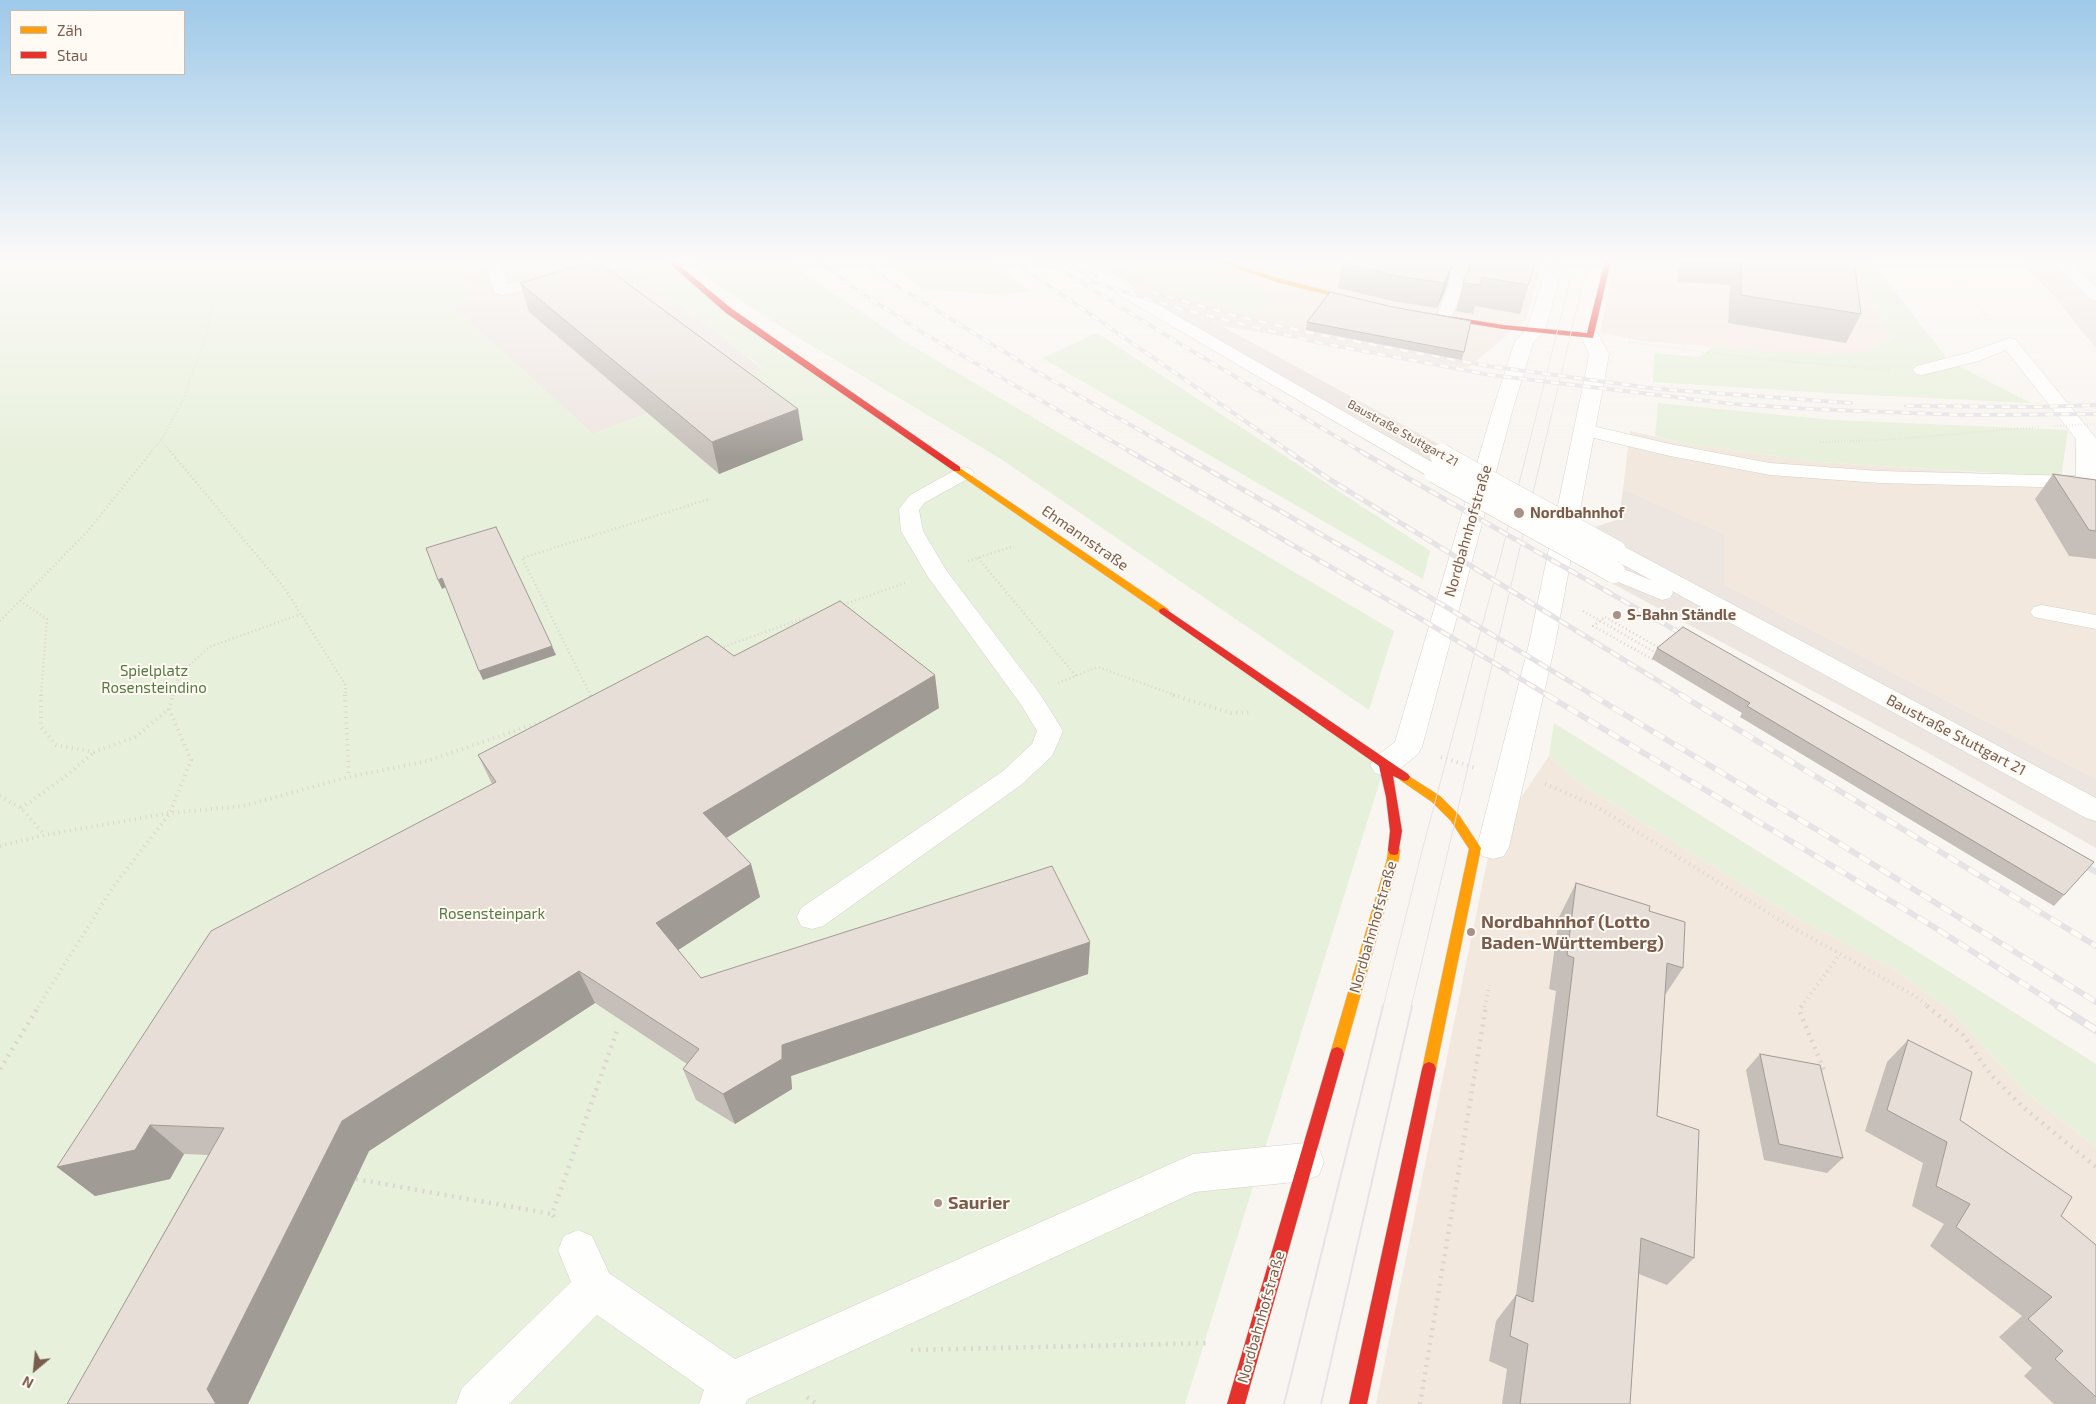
<!DOCTYPE html>
<meta charset="utf-8">
<style>
body{margin:0}
#map{position:relative;width:2096px;height:1404px;overflow:hidden;background:#f9f5f0;font-family:"Exo 2",sans-serif}
canvas{display:block}
.legend{position:absolute;left:10px;top:10px;width:175px;height:65px;box-sizing:border-box;background:#fffaf3;border:1px solid #cabbb1;margin:0;padding:6px 9px;list-style:none;font-size:15px;color:#7a5c4d}
.legend li{display:flex;align-items:center;gap:10px;height:25px}
.legend b{width:25px;border:1px solid #cabbb1}
.north{position:absolute;left:10px;top:1344px;width:50px;height:50px;-webkit-text-stroke:4px #fffaf3;paint-order:stroke;rotate:208deg;font-size:14px;font-weight:700;line-height:20px;text-align:center;color:#7a5c4d}
.north::after{content:'';display:block;margin:auto;width:18px;height:22px;background:#7a5c4d;clip-path:polygon(50% 0,100% 100%,50% 72%,0 100%)}
</style>
<div id="map">
<canvas width="2096" height="1404"></canvas>
<ul class="legend">
<li><b style="height:6px;background:#ff9f0a"></b>Zäh</li>
<li><b style="height:6px;background:#e5322d"></b>Stau</li>
</ul>
<div class="north">N</div>
</div>
<script>
const g = document.querySelector('canvas').getContext('2d');
g.lineJoin = 'round';
function fillPath(path, color) {
  g.fillStyle = color;
  g.fill(path, 'evenodd');
}
function poly(rows) {
  const path = new Path2D();
  for (const r of rows) {
    path.moveTo(r[0], r[1]);
    for (let i = 2; i < r.length; i += 2) path.lineTo(r[i], r[i + 1]);
  }
  return path;
}
function trace(path, color, width, dash) {
  g.strokeStyle = color;
  g.lineWidth = width;
  g.lineCap = dash ? 'butt' : 'round';
  g.setLineDash(dash || []);
  g.stroke(path);
}
function label(font, color, halo, rows, align = 'center') {
  g.font = font + ' "Exo 2",sans-serif';
  g.lineWidth = 4;
  g.setLineDash([]);
  g.textBaseline = 'middle';
  g.strokeStyle = halo;
  g.fillStyle = color;
  for (const [text, x, y, turn = 0] of rows) {
    g.save();
    g.translate(x, y);
    g.rotate((+turn || 0) * Math.PI / 180);
    g.textAlign = isNaN(turn) ? turn : align;
    if (halo) g.strokeText(text, 0, 0);
    g.fillText(text, 0, 0);
    g.restore();
  }
}
fillPath(poly([
 [1110,261,1544,261,1526,319,1468,368,1222,326],
 [1630,431,1683,443,1817,462,2096,480,2096,779,1724,584,1724,534,1623,489],
 [1549,756,1579,783,1789,914,1892,968,1951,1011,2024,1091,2096,1147,2096,1404,1376,1404,1491,842]
]), '#f2e8de');
fillPath(poly([
 [1614,261,1861,261,1858,267,1891,338,1861,354,1789,353,1643,341,1600,333]
]), '#f6e8e1');
fillPath(poly([
 [461,261,613,261,625,267,726,339,763,370,728,383,803,440,719,474,648,413,593,434,452,306,469,300],
 [1088,261,1110,261,1222,326,1592,528,1619,519,1623,489,1724,534,1724,584,2096,779,2096,848,1923,750,1602,578,1426,476,1180,331,1123,279,1113,275],
 [2020,261,2096,261,2096,348,2055,298]
]), '#ede5e0');
fillPath(poly([
 [0,261,461,261,469,300,453,306,593,434,648,413,719,474,728,383,763,369,726,339,625,267,613,261,670,261,729,311,1385,765,1185,1404,0,1404],
 [691,261,791,261,806,275,912,346,1394,631,1369,710,1001,459,794,335,715,284],
 [885,261,991,261,1029,291,1002,296,923,289],
 [1112,261,1184,261,1207,272,1273,293,1255,312,1164,291],
 [1861,261,1872,261,1949,361,2031,403,1827,393,1653,382,1654,353,1698,357,1714,347,1789,353,1861,354,1891,338,1858,267],
 [1097,333,1430,551,1423,579,1042,358],
 [1658,403,1834,420,2068,430,2061,477,1817,462,1683,443,1655,436],
 [1554,723,2096,1064,2096,1147,2024,1091,1951,1011,1892,968,1789,914,1579,783,1549,756]
]), '#e7f0db');
const lane = poly([
 [484,261,500,261,508,284,586,270,612,261,635,261,632,264,594,277,502,295,496,293,494,290,484,261],
 [1063,261,1082,261,1442,468,1445,472,1442,476,1435,478,1428,476,1066,264,1063,261],
 [1374,261,1406,261,1457,272,1465,285,1450,320,1438,320,1436,317,1449,285,1446,278,1382,266,1377,264,1374,261],
 [2052,261,2069,261,2096,287,2096,301,2090,299,2052,261],
 [2009,338,2015,339,2096,438,2096,497,2089,495,2081,488,1880,483,1770,475,1670,456,1577,434,1575,430,1577,426,1584,424,1670,444,1770,463,1880,471,2076,476,2076,439,2006,350,1979,361,1922,375,1916,374,1913,370,1916,366,1967,353,2009,338],
 [964,467,971,469,974,473,971,477,924,503,919,510,923,531,946,570,1040,694,1063,731,1052,756,1021,785,823,926,812,929,801,926,797,917,801,908,1003,771,1032,744,1037,731,1022,706,928,577,901,531,899,509,910,495,957,469,964,467],
 [1615,544,1623,546,2096,798,2096,821,2086,818,1672,591,1673,593,1670,598,1662,600,1606,577,1603,572,1606,567,1614,565,1653,581,1607,556,1604,551,1607,546,1615,544],
 [2042,605,2096,615,2096,629,2034,617,2030,612,2034,607,2042,605]
]);
const street = poly([
 [1548,261,1564,261,1545,331,1533,343,1512,412,1422,747,1418,754,1395,773,1385,776,1375,773,1370,765,1375,757,1395,742,1492,412,1515,341,1527,329,1548,261],
 [1590,330,1597,332,1609,354,1606,371,1555,644,1509,847,1504,856,1493,859,1482,856,1477,847,1529,644,1586,371,1589,354,1581,336,1583,332,1590,330],
 [1305,1143,1319,1149,1324,1162,1319,1175,1305,1181,1195,1192,748,1399,745,1404,699,1404,704,1390,597,1315,509,1404,456,1404,462,1388,571,1282,558,1250,564,1236,578,1230,592,1236,609,1273,735,1359,1193,1154,1305,1143]
]);
const slow = poly([
 [1215,261,1225,261,1284,280,1370,302,1366,304,1280,283,1215,261],
 [957,466,1168,609,1169,611,1168,613,1160,613,954,471,954,467,957,466],
 [1404,773,1440,796,1459,815,1481,848,1436,1069,1434,1074,1429,1076,1424,1074,1422,1069,1469,849,1451,821,1432,802,1400,780,1398,777,1400,774,1404,773],
 [1394,845,1398,846,1400,850,1399,859,1344,1054,1342,1059,1337,1061,1332,1059,1330,1054,1387,859,1388,850,1390,846,1394,845]
]);
const jam = poly([
 [667,261,674,261,732,309,960,467,960,471,954,471,726,313,667,261],
 [1605,261,1611,261,1593,338,1503,329,1435,318,1431,316,1435,314,1503,325,1587,333,1605,261],
 [1164,608,1408,774,1410,777,1408,780,1404,781,1393,776,1402,831,1398,854,1394,855,1390,854,1388,850,1390,831,1386,797,1379,766,1160,613,1159,611,1160,609,1164,608],
 [1337,1047,1342,1049,1344,1054,1245,1404,1227,1404,1330,1054,1332,1049,1337,1047],
 [1429,1062,1434,1064,1436,1069,1367,1404,1349,1404,1422,1069,1424,1064,1429,1062]
]);
trace(lane, '#d7d1cb', 1);
trace(street, '#d7d1cb', 1);
trace(slow, '#d9d2cb', 1);
trace(jam, '#d9d2cb', 1);
trace(poly([
 [1942,261,1991,321],
 [1629,342,1760,359,1891,370],
 [161,440,171,452],
 [1820,442,1883,440,2039,427],
 [151,452,161,440,182,402,207,333,216,285,214,261]
]), '#dcd5d0', 2, [0.5, 2.5]);
trace(poly([
 [170,451,285,589,345,684,346,696],
 [978,558,1076,676],
 [968,561,1014,546],
 [20,601,47,619,41,696],
 [840,606,905,583],
 [1583,611,1658,654],
 [1605,617,1663,650,1652,659,1593,626,1605,617],
 [0,621,87,532,152,451],
 [720,648,813,615],
 [1058,683,1098,667,1177,696],
 [173,696,179,675,209,647,301,614],
 [591,696,522,558,709,499]
]), '#dcd5d0', 2.5, [1, 3]);
trace(poly([
 [41,695,41,727,56,745,94,752,135,737,169,709],
 [345,695,349,777],
 [590,695,592,698],
 [1173,695,1231,713,1251,712],
 [1441,757,1476,768],
 [1545,784,1594,805,1783,922,1915,996,1929,1007],
 [0,796,21,808,45,835],
 [21,808,62,779,93,753],
 [0,846,45,835,170,813,243,806,349,777,427,761,541,722],
 [38,1007,113,887,170,813,191,760,169,709,173,695],
 [1485,1007,1489,985],
 [1801,1007,1840,954]
]), '#dcd5d0', 4, [1, 4.5]);
trace(poly([
 [1802,1006,1799,1010,1824,1070],
 [1927,1006,1963,1035,1991,1075,2024,1108,2096,1167],
 [0,1069,39,1006],
 [356,1179,552,1214],
 [554,1217,552,1214,618,1028],
 [911,1350,1210,1343],
 [807,1397,817,1404],
 [1420,1404,1486,1006]
]), '#dcd5d0', 4.5, [2, 5.5]);
fillPath(lane, '#fefefd');
fillPath(street, '#fefefd');
fillPath(slow, '#ff9f0a');
fillPath(jam, '#e5322d');
trace(poly([
 [1383,1007,1422,851,1501,555,1575,261],
 [1411,1007,1588,261]
]), '#e6e3e7', 1);
trace(poly([
 [1284,1404,1383,1006],
 [1321,1404,1412,1006]
]), '#e6e3e7', 2);
const railFar3 = poly([
 [819,261,861,293,925,334,1131,452],
 [862,261,892,283,1034,370,1178,452],
 [1013,261,1290,452],
 [1033,261,1052,268],
 [1047,261,1177,342,1362,452],
 [1056,262,1096,276],
 [1083,279,1185,310,1316,342,1490,375,1733,404,1810,409,1965,415,2096,414],
 [1151,292,1236,316,1320,335,1488,366,1658,389,1851,403],
 [1906,406,2037,407,2096,405]
]);
const railFar2 = poly([
 [1129,451,1416,616,1549,696],
 [1176,451,1423,593,1594,696],
 [1288,451,1329,479,1683,696],
 [1360,451,1689,638]
]);
const railFar1 = poly([
 [1547,695,1929,924,2060,1007],
 [1592,695,1829,837,2096,1002],
 [1681,695,2096,946],
 [2077,861,2096,872]
]);
const rail = poly([
 [2058,1006,2096,1030]
]);
trace(railFar3, '#e6e3e7', 4);
trace(railFar2, '#e6e3e7', 5);
trace(railFar1, '#e6e3e7', 6);
trace(rail, '#e6e3e7', 8);
trace(railFar3, '#fffaf3', 2.5, [8]);
trace(railFar2, '#fffaf3', 3, [10]);
trace(railFar1, '#fffaf3', 4.5, [12]);
trace(rail, '#fffaf3', 5.5, [16]);
const laneBridge = poly([
 [1441,455,1615,551],
 [1435,472,1614,572]
]);
trace(laneBridge, '#d7d1cb', 23, []);
trace(poly([
 [2054,426,2096,424]
]), '#dcd5d0', 2, [0.5, 2.5]);
trace(laneBridge, '#fefefd', 22);
fillPath(poly([
 [1453,261,1447,286,1437,308,1392,301,1338,288,1342,263],
 [1536,261,1520,314,1475,306,1473,314,1456,311,1463,283],
 [1679,261,1854,261,1861,314,1846,343,1728,323,1730,285,1677,282],
 [520,283,803,440,719,474,529,312],
 [1393,307,1471,321,1462,360,1306,330,1307,322],
 [2053,474,2096,480,2096,559,2069,556,2035,499],
 [1683,627,2064,895,2054,906,1740,717,1742,713,1652,659,1657,648],
 [734,656,939,708,726,838,751,864,760,897,678,950,701,978,1090,942,1088,974,791,1076,792,1089,735,1124,696,1100,683,1069,687,1064,595,1003,369,1151,248,1404,67,1404,208,1155,184,1154,170,1179,95,1196,57,1167,492,784,478,755],
 [1576,883,1649,911,1683,968,1665,995,1657,1116,1694,1258,1667,1285,1639,1274,1630,1404,1502,1404,1507,1369,1489,1361,1496,1321,1516,1295,1556,991,1549,989,1559,917],
 [1908,1040,1960,1120,2061,1216,2096,1245,2096,1404,2054,1404,2024,1376,2032,1368,1999,1337,2022,1316,1930,1246,1944,1224,1912,1206,1923,1163,1865,1131,1887,1062],
 [1760,1054,1843,1158,1827,1173,1764,1160,1746,1070]
]), '#c6bfb9');
fillPath(poly([
 [1453,261,1447,286,1437,308,1444,283],
 [798,409,803,440,719,474,712,442],
 [442,578,446,587,442,589,438,580],
 [552,646,556,655,483,680,479,671],
 [935,675,939,708,713,846,703,813],
 [751,864,760,897,669,956,656,923],
 [1090,942,1088,974,791,1076,792,1089,735,1124,723,1094,782,1045],
 [579,971,595,1003,369,1151,248,1404,216,1404,207,1389,342,1121],
 [150,1125,184,1154,170,1179,95,1196,57,1167]
]), '#a19b96');
const building = poly([
 [595,261,597,261,798,409,712,442,520,283,595,261],
 [1344,261,1453,261,1444,283,1398,276,1342,263,1344,261],
 [1472,261,1536,261,1528,285,1482,277,1480,285,1463,283,1472,261],
 [1742,261,1854,261,1861,314,1741,295,1742,261],
 [1330,292,1393,307,1471,321,1464,352,1307,322,1330,292],
 [2053,474,2096,480,2096,531,2089,530,2053,474],
 [496,527,552,646,479,671,442,578,438,580,426,548,496,527],
 [840,601,935,675,703,813,751,864,656,923,701,978,1052,866,1090,942,782,1045,782,1059,723,1094,683,1069,699,1049,579,971,342,1121,207,1389,216,1404,67,1404,224,1128,150,1125,135,1150,57,1167,211,931,496,782,478,755,707,636,734,656,840,601],
 [1683,627,2094,862,2064,895,1747,706,1750,703,1657,648,1683,627],
 [1576,883,1650,906,1649,911,1685,922,1683,968,1667,963,1657,1116,1699,1130,1694,1258,1641,1238,1630,1404,1520,1404,1528,1344,1510,1336,1516,1295,1533,1302,1574,958,1567,955,1576,883],
 [1908,1040,1972,1072,1960,1120,2072,1197,2061,1216,2096,1245,2096,1397,2055,1359,2063,1351,2028,1319,2052,1297,1956,1227,1970,1204,1936,1186,1947,1142,1887,1110,1908,1040],
 [1760,1054,1820,1065,1843,1158,1779,1144,1760,1054]
]);
fillPath(building, '#e6ded7');
trace(building, '#a19b96', 1);
const sky = g.createLinearGradient(0, 0, 0, 458);
sky.addColorStop(0, '#9ec9e9');
sky.addColorStop(0.57, '#fcfaf8');
sky.addColorStop(1, '#fcfaf800');
g.fillStyle = sky;
g.fillRect(0, 0, 2096, 458);
for (const [x, y, r, color] of [
 [1519,513,6,"#a69286"],
 [1617,615,5,"#a69286"],
 [1471,932,5,"#a69286"],
 [938,1203,5,"#a69286"]
]) {
  const dot = new Path2D();
  dot.arc(x, y, r, 0, 2 * Math.PI);
  g.fillStyle = color;
  g.fill(dot);
  trace(dot, '#fffaf3', 2);
}
label('12px', '#7a5c4d', '#fffaf3', [
 ["Baustraße Stuttgart 21",1403,433,29]
]);
label('bold 15px', '#7a5c4d', '#fffaf3', [
 ["Nordbahnhof",1530,513],
 ["S-Bahn Ständle",1627,615]
], 'left');
label('15px', '#7a5c4d', '#fffaf3', [
 ["Nordbahnhofstraße",1468,531,-74],
 ["Ehmannstraße",1085,538,35],
 ["Baustraße Stuttgart 21",1956,735,28],
 ["Nordbahnhofstraße",1373,927,-74],
 ["Nordbahnhofstraße",1261,1317,-74]
]);
label('15px', '#537a41', '#fffaf3', [
 ["Spielplatz",154,671],
 ["Rosensteindino",154,688],
 ["Rosensteinpark",492,914]
]);
label('bold 18px', '#7a5c4d', '#fffaf3', [
 ["Nordbahnhof (Lotto",1481,922],
 ["Baden-Württemberg)",1481,943],
 ["Saurier",948,1203]
], 'left');
</script>
